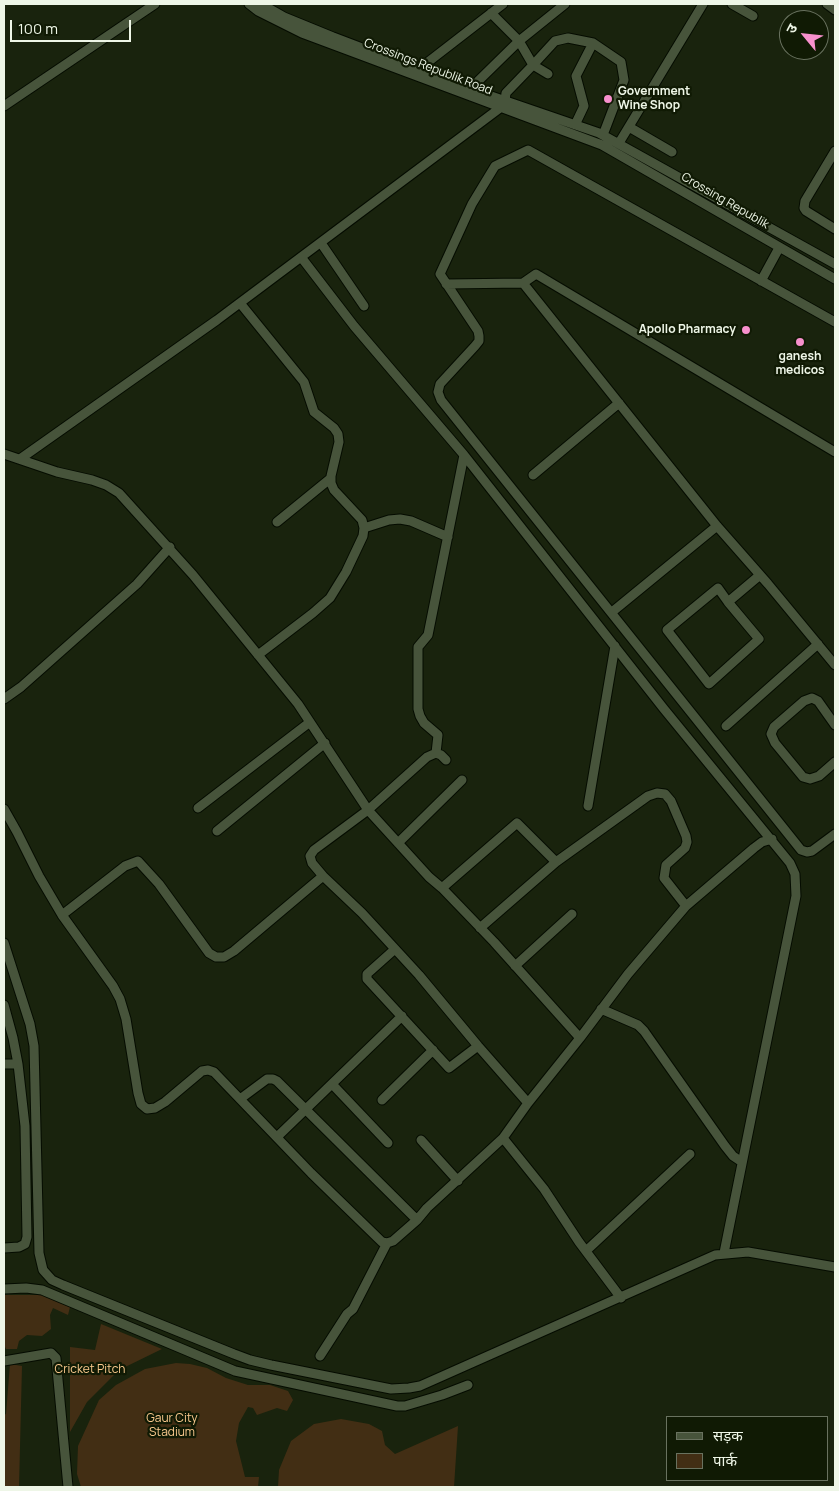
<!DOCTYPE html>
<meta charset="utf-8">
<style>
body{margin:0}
#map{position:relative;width:839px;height:1491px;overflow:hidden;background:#19230d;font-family:Manrope,"Noto Sans Devanagari",sans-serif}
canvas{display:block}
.frame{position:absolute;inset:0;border:5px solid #eef6e7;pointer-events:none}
.legend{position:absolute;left:666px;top:1416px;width:162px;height:65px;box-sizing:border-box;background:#101a04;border:1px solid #69725f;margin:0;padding:6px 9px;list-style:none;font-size:15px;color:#eef6e7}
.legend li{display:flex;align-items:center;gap:10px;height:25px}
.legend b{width:25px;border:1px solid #69725f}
.north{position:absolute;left:779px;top:10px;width:50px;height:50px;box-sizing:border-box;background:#101a04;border:1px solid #69725f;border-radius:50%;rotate:298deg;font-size:14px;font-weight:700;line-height:20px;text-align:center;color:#eef6e7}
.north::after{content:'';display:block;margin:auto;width:18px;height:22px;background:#f790cd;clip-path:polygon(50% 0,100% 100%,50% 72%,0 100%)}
.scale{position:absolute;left:10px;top:20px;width:121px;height:22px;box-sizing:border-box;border:2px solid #eef6e7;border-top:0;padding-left:6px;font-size:15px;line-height:18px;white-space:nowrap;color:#eef6e7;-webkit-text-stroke:4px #101a04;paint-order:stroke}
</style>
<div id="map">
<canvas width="839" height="1491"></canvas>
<div class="frame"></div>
<ul class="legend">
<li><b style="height:6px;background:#47543b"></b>सड़क</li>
<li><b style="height:14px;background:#422e14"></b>पार्क</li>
</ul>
<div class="north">उ</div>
<div class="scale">100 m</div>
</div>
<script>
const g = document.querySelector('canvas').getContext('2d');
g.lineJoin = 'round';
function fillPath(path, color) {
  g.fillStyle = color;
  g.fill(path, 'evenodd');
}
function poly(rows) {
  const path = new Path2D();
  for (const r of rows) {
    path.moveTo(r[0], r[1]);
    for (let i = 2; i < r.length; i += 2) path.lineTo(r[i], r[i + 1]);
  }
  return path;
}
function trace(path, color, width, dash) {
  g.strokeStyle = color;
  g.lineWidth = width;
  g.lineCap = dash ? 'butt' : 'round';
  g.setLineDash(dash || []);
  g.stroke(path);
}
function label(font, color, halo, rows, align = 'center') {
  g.font = font + ' Manrope,sans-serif';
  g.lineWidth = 4.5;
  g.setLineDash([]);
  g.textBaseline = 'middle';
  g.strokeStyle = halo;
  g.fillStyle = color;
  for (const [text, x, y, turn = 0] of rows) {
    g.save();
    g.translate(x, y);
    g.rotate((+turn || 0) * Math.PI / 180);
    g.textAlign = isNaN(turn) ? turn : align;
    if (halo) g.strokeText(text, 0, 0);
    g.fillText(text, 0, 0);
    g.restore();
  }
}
fillPath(poly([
 [4,1295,43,1295,70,1307,68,1315,53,1308,50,1315,51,1329,42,1336,27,1335,19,1341,17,1349,6,1349,4,1345],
 [101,1324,162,1349,119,1370,87,1402,70,1432,70,1347,95,1350],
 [176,1363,190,1364,207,1368,226,1378,248,1385,270,1385,288,1391,293,1400,287,1411,277,1408,257,1415,253,1408,248,1407,239,1423,236,1441,245,1477,259,1477,258,1487,81,1487,77,1474,78,1446,99,1400,116,1385,145,1369],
 [10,1364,22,1366,19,1487,4,1487,4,1415,6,1414],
 [341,1419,369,1424,382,1431,385,1445,395,1454,458,1426,454,1487,278,1487,279,1470,291,1441,314,1424]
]), '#422e14');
const minor = poly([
 [249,4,258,11,302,33,602,145,835,279],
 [261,4,284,17,333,37,459,85,599,133,835,264],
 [732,4,753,16],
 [827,4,835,10],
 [419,69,503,4],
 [548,74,533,65,555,41,568,38,593,43,621,62,624,80,603,135],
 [470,89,519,41,565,4],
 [4,106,155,4],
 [575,125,584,106,576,76,593,43],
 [629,127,672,152],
 [619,143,703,4],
 [835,151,805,201,804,208,806,211,835,229],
 [321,243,364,306],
 [301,257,354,326,464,455,664,709,790,863,795,874,796,896,724,1253],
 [761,281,779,248],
 [523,283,536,274,835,452],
 [446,284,523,283,717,526,768,584,835,665],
 [240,303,304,382,314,412,334,428,338,434,339,442,331,476,331,483,334,490,362,520,364,528,363,536,346,572,330,598,313,613,258,655],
 [835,322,528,150,495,166,472,204,440,274,478,331,479,336,479,341,475,346,440,384,438,392,441,400,801,850,807,852,812,851,835,834],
 [4,454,57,472,92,480,106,485,119,493,193,575,298,704,368,810,429,877,442,888,494,942,580,1038],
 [20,459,217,320,500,108,505,101,506,93,533,65,519,41,491,13],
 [533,475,619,403],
 [277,522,331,478],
 [364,528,389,520,400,519,411,521,448,537],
 [728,602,759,639,709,684,667,630,718,588,728,602,760,575],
 [612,612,717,526],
 [4,699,21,687,137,584,170,547],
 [835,725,818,701,812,698,804,701,774,727,771,734,775,743,803,777,810,779,819,776,835,762],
 [726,726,818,644],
 [436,753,438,735,424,723,420,716,418,709,418,647,428,635,464,455],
 [446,760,441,755,436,753,427,757,368,810,314,850,310,856,312,863,323,876,362,913,419,975,478,1046,528,1103],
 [588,806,615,646],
 [198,808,310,722],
 [4,809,17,832,39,876,62,915,113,986,120,999,126,1019,138,1093,141,1104,147,1109,155,1108,165,1102,202,1071,208,1070,214,1072,311,1173,382,1242,387,1243,393,1241,417,1220,427,1208,503,1138,528,1103,580,1038,628,974,686,906,754,848,762,842,772,839],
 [217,831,325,743],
 [398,843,462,780],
 [442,888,517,823,556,862],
 [62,915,125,866,138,861,159,884,209,953,216,957,224,957,234,951,323,876],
 [480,928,556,862,648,796,657,793,665,794,671,801,686,836,687,842,685,848,666,865,664,878,686,906],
 [4,943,30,1024,34,1046,39,1253,43,1270,52,1280,63,1285,234,1354,250,1360,271,1365,391,1389,409,1388,420,1386,715,1255,748,1252,835,1267],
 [395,949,367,974,367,979,449,1068,478,1046],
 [515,966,572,914],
 [4,1005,13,1038,18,1064,25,1126,27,1237,25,1244,19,1247,4,1248],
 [601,1009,638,1025,644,1031,725,1146,733,1156,742,1162],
 [4,1064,18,1064],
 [332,1084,388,1143],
 [240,1099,267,1079,273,1079,277,1081,417,1220],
 [382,1100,433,1050],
 [277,1137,402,1016],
 [503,1138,544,1189,579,1242,621,1298],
 [421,1140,458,1181],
 [587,1250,690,1154],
 [4,1289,26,1288,42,1290,235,1371,397,1406,405,1406,442,1395,468,1385],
 [320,1356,347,1314,353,1309,387,1243],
 [4,1361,51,1353,56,1358,68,1487]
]);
trace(minor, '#050c00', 11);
trace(minor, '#47543b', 9);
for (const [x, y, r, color] of [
 [608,99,5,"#f790cd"],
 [746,330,5,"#f790cd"],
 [800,342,5,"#f790cd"]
]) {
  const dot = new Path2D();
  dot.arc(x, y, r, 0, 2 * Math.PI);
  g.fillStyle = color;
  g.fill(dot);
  trace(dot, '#101a04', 2);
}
label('12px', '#eef6e7', '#101a04', [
 ["Crossings Republik Road",428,67,21],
 ["Crossing Republik",725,201,30]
]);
label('bold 12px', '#eef6e7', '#101a04', [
 ["Government",618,92],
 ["Wine Shop",618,106],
 ["Apollo Pharmacy",736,330,"right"],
 ["ganesh",800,357,"center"],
 ["medicos",800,371,"center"]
], 'left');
label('12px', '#fbca8f', '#101a04', [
 ["Cricket Pitch",90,1370],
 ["Gaur City",172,1419],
 ["Stadium",172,1433]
]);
</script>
